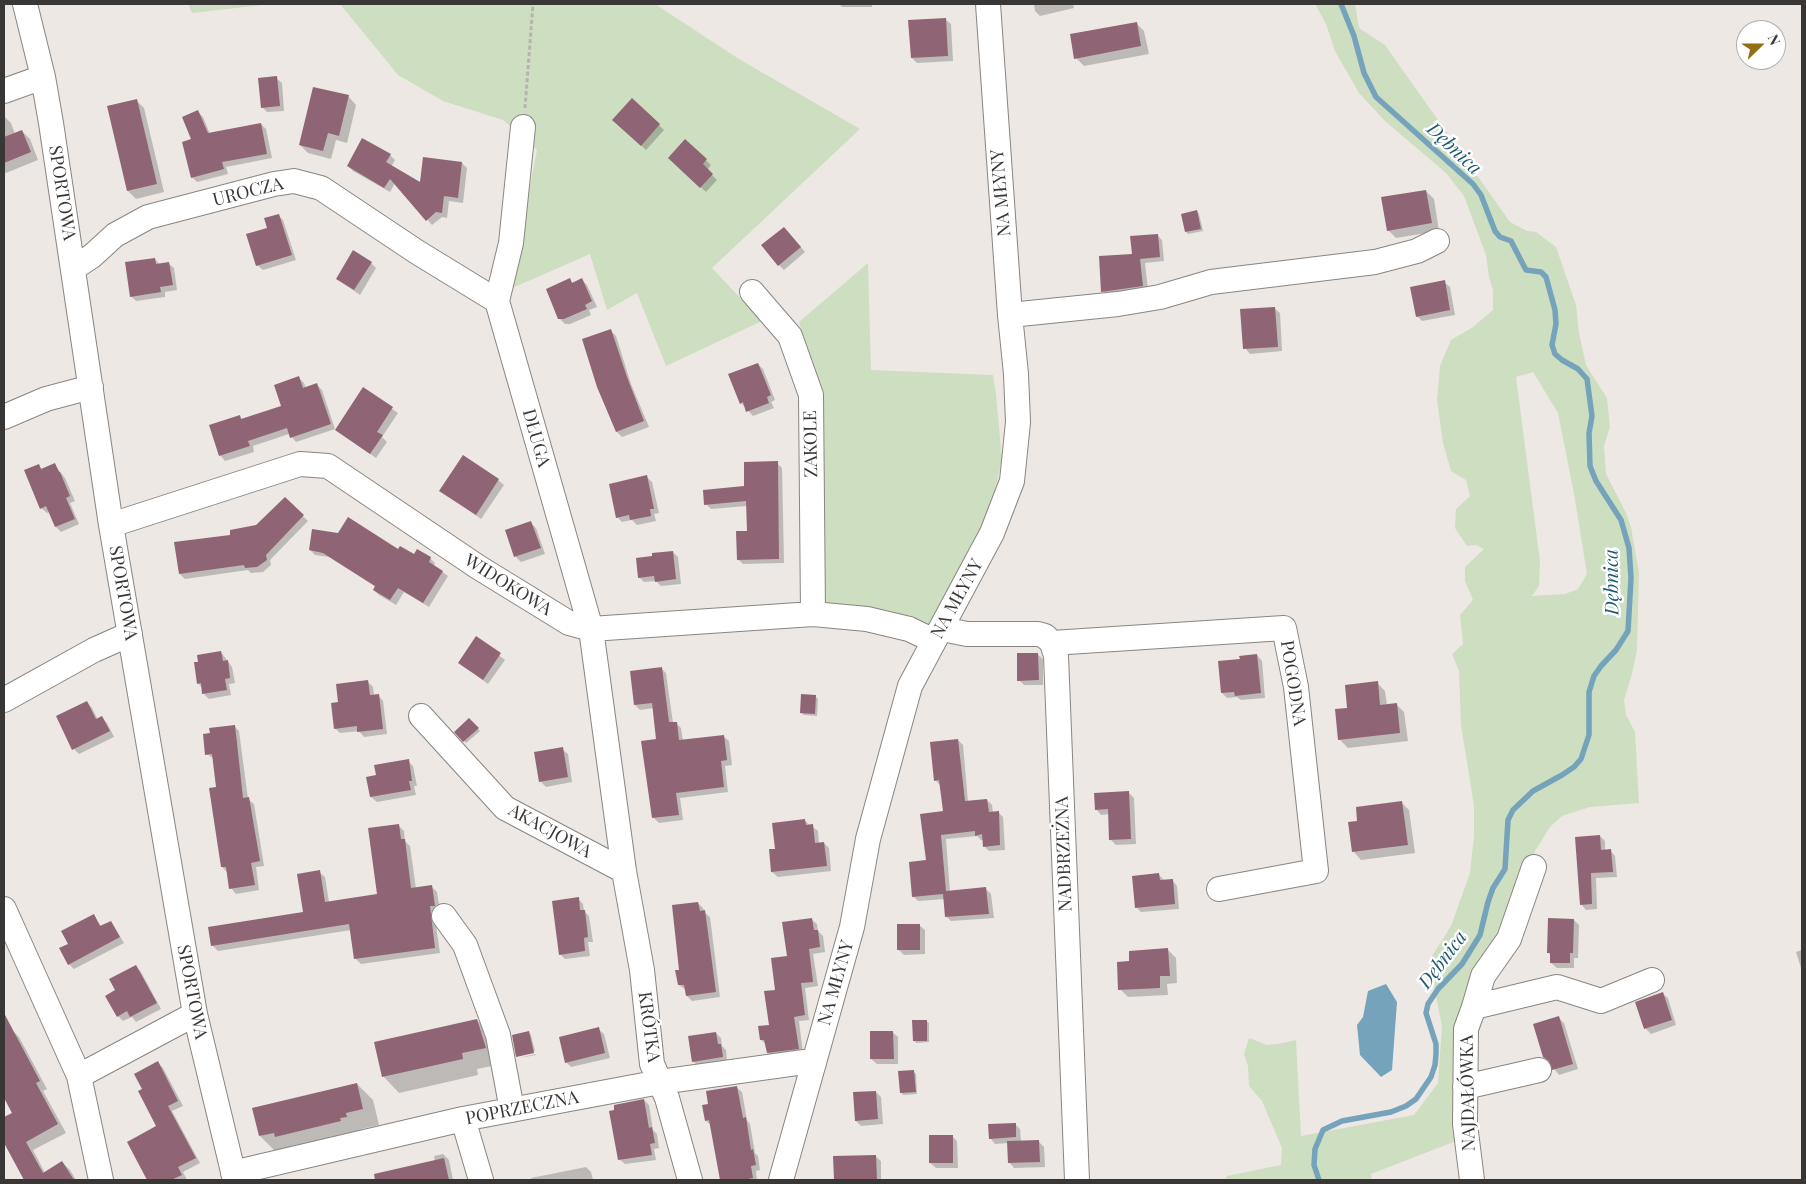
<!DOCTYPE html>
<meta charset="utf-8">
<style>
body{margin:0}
#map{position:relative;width:1806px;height:1184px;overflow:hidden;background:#ede8e4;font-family:"Playfair Display",serif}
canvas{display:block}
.frame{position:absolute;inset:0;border:5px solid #393735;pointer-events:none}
.north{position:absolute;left:1736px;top:20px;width:50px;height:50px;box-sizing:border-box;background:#fff;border:1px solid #b0afae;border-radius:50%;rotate:68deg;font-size:14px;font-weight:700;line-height:20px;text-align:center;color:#393735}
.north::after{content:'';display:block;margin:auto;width:18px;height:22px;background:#926e15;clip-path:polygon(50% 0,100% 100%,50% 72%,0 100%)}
</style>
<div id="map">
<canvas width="1806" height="1184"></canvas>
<div class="frame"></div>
<div class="north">N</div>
</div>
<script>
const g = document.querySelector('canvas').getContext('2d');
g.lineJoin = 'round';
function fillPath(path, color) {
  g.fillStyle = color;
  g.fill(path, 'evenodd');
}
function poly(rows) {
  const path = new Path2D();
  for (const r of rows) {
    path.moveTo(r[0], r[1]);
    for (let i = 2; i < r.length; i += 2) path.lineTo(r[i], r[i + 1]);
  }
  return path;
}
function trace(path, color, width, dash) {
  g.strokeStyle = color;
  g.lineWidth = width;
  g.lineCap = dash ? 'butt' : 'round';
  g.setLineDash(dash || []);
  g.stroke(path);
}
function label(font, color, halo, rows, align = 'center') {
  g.font = font + ' "Playfair Display",serif';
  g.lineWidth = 5;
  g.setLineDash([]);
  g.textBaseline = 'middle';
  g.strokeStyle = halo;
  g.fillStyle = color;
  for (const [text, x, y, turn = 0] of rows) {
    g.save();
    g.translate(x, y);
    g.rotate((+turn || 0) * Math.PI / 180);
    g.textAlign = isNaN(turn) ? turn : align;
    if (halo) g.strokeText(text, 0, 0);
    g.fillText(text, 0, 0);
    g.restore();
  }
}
fillPath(poly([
 [188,4,271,4,192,13],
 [340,4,655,4,739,59,860,129,712,268,762,321,666,366,637,293,607,310,590,254,510,289,537,150,503,120,443,101,398,75],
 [1315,4,1355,4,1359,28,1385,45,1510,222,1527,231,1536,232,1556,247,1576,305,1579,333,1586,365,1607,398,1610,427,1604,446,1606,474,1626,513,1631,527,1639,573,1637,650,1632,674,1624,700,1626,715,1635,732,1639,803,1590,807,1562,816,1550,827,1535,851,1525,885,1477,996,1456,1141,1371,1174,1372,1180,1225,1180,1227,1176,1281,1165,1282,1148,1262,1101,1249,1086,1248,1066,1244,1054,1249,1038,1267,1045,1278,1044,1296,1040,1301,1136,1414,1115,1438,1083,1442,1026,1429,961,1451,926,1470,873,1474,836,1474,806,1461,725,1459,671,1452,654,1463,644,1460,615,1473,600,1465,581,1465,567,1484,549,1476,545,1467,546,1455,528,1456,509,1470,496,1466,480,1451,471,1443,443,1437,400,1440,366,1451,340,1473,327,1493,310,1493,290,1489,277,1486,255,1464,196,1446,173,1385,121,1359,93,1335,51,1326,24],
 [1533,372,1558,413,1574,494,1587,574,1578,589,1565,594,1532,596,1539,586,1540,561,1516,377],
 [868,263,871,370,993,375,996,394,1002,460,989,515,955,583,926,631,831,611,817,595,815,381,799,322]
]), '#cedec1');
fillPath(poly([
 [1386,984,1397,1002,1392,1070,1381,1077,1360,1055,1357,1025,1363,1017,1368,991]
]), '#75a3bb');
fillPath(poly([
 [839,4,872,4,872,7,842,7],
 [1034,4,1073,4,1074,8,1040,16,1035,11],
 [945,19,951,24,953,61,917,63,912,58],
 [1136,23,1144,31,1149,54,1084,66,1076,58],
 [276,78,282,83,284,111,267,112,262,107],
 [348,96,356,105,347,143,336,140,331,159,308,153,300,145],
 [136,100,144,108,164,192,136,199,128,191,108,107],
 [198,112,203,117,210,134,261,124,266,129,272,158,226,167,228,174,197,182,192,177],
 [4,116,11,123,15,134,22,131,30,139,38,160,6,173,4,171],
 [619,125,659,125,664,130,646,150],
 [685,141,711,165,707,170,717,180,706,192,669,158],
 [390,155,395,160,391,167,421,184,462,163,467,168,463,203,449,201,447,218,442,217,432,225,395,183,390,192,353,171,348,166],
 [1426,191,1434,199,1439,231,1396,238,1388,230],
 [1197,211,1199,214,1203,231,1188,234,1186,232],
 [278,215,283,220,296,260,263,270,257,265,268,229],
 [789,233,805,252,784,270,779,265],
 [1157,235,1162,240,1164,261,1145,263,1148,290,1108,296,1103,291,1133,255],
 [155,259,160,265,168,263,174,268,177,290,165,292,165,297,136,301,131,296],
 [371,263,376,268,360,295,337,279],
 [570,280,574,284,582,280,587,285,597,307,589,310,591,315,570,324,565,324,559,318],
 [1444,282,1450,287,1455,315,1422,321,1417,316],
 [1274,308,1280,313,1282,351,1250,354,1245,348],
 [611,331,616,336,631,384,649,427,622,437,617,432,598,386],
 [758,364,763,369,775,400,771,402,774,408,753,416,741,403,730,375],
 [299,378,304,383,306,388,317,385,322,390,335,429,296,442,289,434,253,446,254,452,225,461,220,455,240,417,243,420,283,407],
 [364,389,398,413,382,437,387,442,376,458,336,430],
 [777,463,782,468,784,563,743,564,738,559,748,532,747,506,711,509,706,504,746,487],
 [54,464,65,478,75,501,70,503,79,524,61,532,56,527,49,512,47,513,41,508,38,466,42,469],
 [647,477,652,482,659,513,654,514,656,521,637,525,632,520,622,522,617,517],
 [498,480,504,485,481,519,441,491],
 [285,499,308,521,270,560,271,565,263,572,251,573,248,570,185,579,180,574,232,536,256,526],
 [531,523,536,528,545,554,521,562,516,557,507,531],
 [310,550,398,551,430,558,435,563,434,566,448,576,429,607,404,592,396,605,379,595,374,590,376,587,329,557,315,555],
 [673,552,678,557,681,584,661,586,656,581,644,582,639,577],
 [477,638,505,660,488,684,460,663],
 [221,652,232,667,235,683,229,684,231,695,209,699,203,693,202,688,198,683],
 [1037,654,1043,659,1043,685,1024,685,1019,680],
 [1257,655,1262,661,1265,698,1241,700,1237,697,1227,698,1222,693,1241,660],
 [661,668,666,673,673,723,676,723,681,728,683,741,723,736,729,741,732,765,725,766,728,792,680,798,683,820,659,823,654,818,643,742,658,741,654,708,640,710,635,705],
 [368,682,373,687,374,696,378,695,383,701,387,734,364,737,359,731,340,733,335,728,340,703],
 [1377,683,1385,691,1387,705,1396,704,1404,712,1408,741,1348,748,1340,740,1349,709],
 [815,696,818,699,817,716,804,715,801,713],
 [87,702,92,708,98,720,102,718,107,723,114,737,79,754,74,749],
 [469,719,480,731,466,743,456,732],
 [234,726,239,731,248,799,254,804,264,866,256,867,259,890,236,894,231,888,227,872,222,867,217,788,214,759,207,754],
 [958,740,963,745,968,802,987,800,992,805,993,813,998,812,1003,817,1005,850,989,851,984,846,984,840,981,840,977,836,946,839,950,892,986,889,991,894,994,918,951,921,946,916,945,899,918,901,913,896,927,862,944,812,940,785,935,780],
 [562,749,568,754,572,782,546,787,541,782],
 [408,761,413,766,417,786,414,786,416,795,377,802,371,797,377,776],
 [1128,792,1134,798,1136,844,1116,845,1111,840,1110,814,1101,815,1096,809],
 [1401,802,1409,810,1415,853,1361,860,1353,851,1359,822],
 [805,821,818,831,819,844,824,843,829,848,831,871,778,877,772,872,777,850],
 [398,825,404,831,405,841,410,846,416,889,432,887,437,892,440,911,434,912,440,953,361,964,355,958,351,930,218,951,212,945,304,913,319,872,325,877,329,902,379,895],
 [1600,836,1605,841,1605,851,1610,850,1615,856,1617,877,1596,878,1597,909,1586,910,1581,904],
 [1159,875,1164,880,1172,880,1177,886,1179,909,1141,912,1136,907],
 [578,899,583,904,584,911,589,916,593,942,588,942,590,956,565,959,560,954],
 [698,903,703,908,704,912,710,917,720,997,692,1001,687,996,686,990,679,985,680,971],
 [93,915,102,927,110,922,115,928,124,943,74,969,69,964,70,944],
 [811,919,817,924,818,931,823,936,825,952,813,954,818,986,805,988,809,1020,799,1021,803,1054,773,1058,768,1053,767,1045,761,1040,770,1026,776,991,788,958],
 [1574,920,1579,925,1578,958,1574,958,1574,968,1557,968,1551,963,1551,956,1548,952],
 [919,925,925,930,925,954,904,955,899,950],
 [1168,950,1176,958,1177,983,1167,984,1168,995,1128,997,1120,989,1131,963],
 [1802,950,1802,971,1796,952],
 [136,966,141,972,161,1009,136,1022,132,1017,123,1021,118,1016,117,991],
 [1662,993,1668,998,1676,1025,1651,1034,1646,1029,1637,1003],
 [1559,1018,1564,1023,1578,1069,1559,1075,1544,1056],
 [477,1020,493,1036,502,1064,477,1069,478,1075,399,1093,383,1076],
 [926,1021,929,1023,929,1042,916,1043,914,1040],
 [11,1029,19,1037,47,1089,43,1091,66,1133,33,1150,45,1173,62,1162,70,1170,76,1180,27,1180,4,1140,4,1119,14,1113,4,1095,4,1033],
 [598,1029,604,1034,610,1058,571,1067,566,1062],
 [892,1032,898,1037,898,1064,877,1064,871,1059],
 [529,1033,531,1035,535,1051,517,1055],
 [716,1033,721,1038,722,1046,726,1050,727,1062,698,1066,693,1061],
 [535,1054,536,1055,519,1058],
 [158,1063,163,1068,183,1106,172,1111,200,1163,183,1172,187,1180,148,1180,128,1142,158,1127,144,1089],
 [914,1072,916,1074,917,1094,903,1095,901,1092],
 [357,1084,373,1100,379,1125,361,1129,362,1133,276,1152,260,1136],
 [736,1087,742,1092,747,1120,750,1124,755,1153,758,1156,760,1170,756,1171,757,1180,721,1180,711,1125,706,1121,710,1105],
 [876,1092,881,1097,883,1124,861,1126,856,1121],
 [644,1100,649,1105,653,1130,657,1134,659,1148,654,1149,656,1160,625,1164,619,1159],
 [1015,1124,1020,1129,1021,1142,1039,1142,1044,1147,1045,1167,1014,1168,1009,1162,1009,1143,995,1144,990,1138],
 [952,1136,957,1141,958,1168,936,1168,930,1163],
 [443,1154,449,1160,453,1180,393,1180,391,1172,435,1162,434,1156],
 [875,1156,881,1161,881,1180,835,1180,834,1157],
 [586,1167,591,1172,593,1180,532,1180,531,1178]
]), '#0003');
trace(poly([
 [1319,1180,1314,1165,1315,1149,1323,1130,1342,1121,1391,1112,1406,1106,1416,1099,1431,1077,1435,1065,1436,1054,1436,1044,1426,1013,1428,1004,1438,989,1462,964,1480,935,1488,902,1493,888,1505,869,1508,820,1513,810,1533,791,1562,775,1574,767,1581,759,1589,735,1589,692,1594,676,1601,666,1616,650,1628,631,1631,578,1629,548,1621,520,1596,481,1590,466,1589,433,1592,416,1587,379,1578,369,1562,360,1555,354,1552,345,1556,324,1555,310,1546,277,1541,272,1526,270,1511,241,1500,237,1495,231,1481,195,1473,184,1376,97,1364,73,1354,36,1341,4]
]), '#75a3bb', 5.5);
fillPath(poly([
 [946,18,948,56,911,58,908,20],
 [1137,22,1141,46,1074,59,1070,34],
 [277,76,280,106,261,108,258,78],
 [313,87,349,95,339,136,328,133,323,151,299,145],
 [632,98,660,124,641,146,612,120],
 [137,99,157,184,127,191,107,106],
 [198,110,208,133,261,123,267,154,222,162,224,169,191,178,182,142,191,139,182,117],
 [22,130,31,152,4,163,4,137],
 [362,138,391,154,386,162,420,182,423,157,462,162,458,198,444,196,442,213,436,212,426,221,390,179,384,188,347,166],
 [685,139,707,159,703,164,713,174,700,188,668,158],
 [1426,190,1432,223,1387,231,1381,197],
 [1197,210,1201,229,1185,232,1181,214],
 [279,214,292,255,256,266,246,234,267,228,264,218],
 [784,227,801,247,778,266,761,245],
 [1158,234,1160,257,1140,259,1143,286,1101,292,1099,256,1132,254,1130,236],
 [353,250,372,262,354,290,336,279],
 [155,258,156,264,169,262,173,285,160,287,161,292,130,297,125,262],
 [570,278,572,283,582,278,592,301,585,305,587,309,564,319,558,319,546,289],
 [1445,280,1450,310,1416,317,1410,287],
 [1275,307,1278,347,1243,349,1240,309],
 [611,329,627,377,644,421,616,432,597,387,582,339],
 [758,363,771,395,767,397,769,403,746,412,743,402,740,404,728,374],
 [299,376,303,388,317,383,331,424,290,438,287,428,248,441,250,446,219,456,209,425,240,415,241,419,281,406,274,385],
 [363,387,393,407,377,432,383,435,370,454,335,430],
 [463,455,499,479,476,515,439,491],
 [778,461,779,559,737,560,736,531,747,531,746,501,704,505,703,490,744,486,744,462],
 [55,463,59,472,60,472,70,496,66,498,75,519,55,527,46,506,40,509,24,470,39,464,41,469],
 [647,475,654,509,650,509,651,516,630,520,629,515,616,518,609,484],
 [285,497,304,515,266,555,267,560,257,567,245,568,244,565,179,574,174,542,230,535,230,530,256,525],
 [348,517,398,549,400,546,414,554,417,549,431,557,429,562,443,571,423,603,398,588,390,600,373,590,375,586,323,553,309,550,312,529,338,533],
 [531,521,541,548,514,557,505,530],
 [673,551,676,579,655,582,654,576,638,578,636,558,652,556,652,553],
 [476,636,501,653,483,680,458,663],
 [221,651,223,661,228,660,230,678,225,679,227,690,202,694,201,683,197,684,194,662,198,662,197,655],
 [1017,653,1038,653,1039,680,1017,681],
 [1257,654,1261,693,1235,696,1234,692,1221,693,1218,661,1240,659,1239,656],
 [662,667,669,722,677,722,679,740,724,735,727,760,721,761,724,787,676,793,679,815,652,818,641,741,656,739,652,703,634,705,630,671],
 [368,680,370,695,379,694,383,729,357,732,357,726,334,729,331,703,338,702,336,684],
 [1378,681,1380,705,1397,703,1400,733,1338,740,1335,709,1347,708,1345,685],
 [801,694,816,695,815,714,800,713],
 [87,701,96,719,102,716,110,731,72,750,56,716],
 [469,718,479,728,463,742,454,732],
 [235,725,243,798,249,797,260,861,251,863,255,885,229,889,226,867,221,867,209,788,216,787,212,754,205,755,203,734,210,733,209,728],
 [958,739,965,801,987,799,989,812,999,811,1000,845,983,847,982,834,975,836,975,831,941,835,946,891,986,887,989,914,945,917,943,894,912,897,909,862,926,860,920,814,943,811,939,780,934,781,930,742],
 [563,747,568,777,539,782,534,752],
 [409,759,412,781,409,781,411,790,370,797,366,777,376,775,374,765],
 [1129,791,1131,839,1109,840,1108,809,1095,810,1094,793],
 [1402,801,1408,845,1352,852,1348,822,1357,821,1356,807],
 [805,819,806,825,813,824,815,843,824,842,827,866,771,872,769,849,775,849,772,823],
 [399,824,401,839,405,839,411,888,432,885,435,906,430,906,435,948,354,959,349,924,211,946,208,927,303,912,297,874,320,870,325,902,377,894,368,828],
 [1600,835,1601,850,1611,849,1613,872,1591,873,1592,904,1580,905,1575,837],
 [1159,873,1160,880,1173,879,1175,904,1135,908,1132,876],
 [579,897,580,910,585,910,588,937,584,938,585,951,559,955,552,901],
 [698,902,700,911,705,910,716,992,686,996,684,985,678,985,675,970,679,970,672,905],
 [94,914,100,926,111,921,120,937,68,965,59,948,68,944,61,931],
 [812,918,814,930,818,930,820,947,809,949,813,982,801,983,805,1015,794,1017,799,1049,767,1053,764,1040,760,1040,758,1026,769,1025,764,991,775,990,771,958,787,956,782,922],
 [1548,918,1574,919,1573,953,1570,953,1570,963,1550,963,1550,953,1547,953],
 [897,924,920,924,920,950,897,950],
 [1168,948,1170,976,1160,976,1160,988,1118,990,1117,962,1129,961,1129,951],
 [136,965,157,1003,130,1017,127,1011,117,1017,105,996,115,990,109,979],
 [1663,992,1672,1020,1644,1029,1635,1002],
 [4,1013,40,1081,36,1083,58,1124,26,1142,43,1173,62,1161,74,1180,24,1180,4,1143,4,1117,12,1113,4,1098],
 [1559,1016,1573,1064,1552,1070,1549,1061,1543,1057,1533,1024],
 [477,1019,486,1048,462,1053,463,1059,382,1077,374,1042],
 [912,1020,927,1020,927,1041,913,1041],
 [599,1027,605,1053,565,1063,559,1037],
 [529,1031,534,1053,516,1057,512,1035],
 [870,1031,893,1031,894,1059,870,1059],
 [716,1032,718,1044,721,1044,723,1057,692,1062,688,1036],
 [158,1061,178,1101,168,1106,196,1158,178,1167,182,1175,171,1180,147,1180,127,1142,156,1126,138,1091,142,1089,134,1074],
 [914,1070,916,1092,900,1093,898,1071],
 [357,1083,363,1109,346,1113,347,1117,340,1118,341,1121,275,1137,274,1133,259,1136,252,1108],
 [737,1086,743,1118,746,1117,751,1150,753,1149,756,1165,751,1166,753,1178,743,1180,720,1180,709,1120,705,1121,702,1105,708,1104,706,1091],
 [876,1091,878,1119,855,1121,853,1092],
 [644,1099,649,1128,652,1127,655,1143,650,1144,652,1155,618,1160,609,1111,614,1110,614,1105],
 [1016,1123,1016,1137,989,1139,988,1124],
 [929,1135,953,1135,953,1163,929,1163],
 [1039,1140,1040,1162,1008,1163,1007,1141],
 [876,1155,877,1180,834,1180,833,1156],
 [444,1158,449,1180,375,1180,374,1174]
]), '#8f6474');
const minor = poly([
 [25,4,43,77,51,123,111,525,195,1014,235,1180],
 [4,91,43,77],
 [523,127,511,243,497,301,591,629,624,871,642,970,652,1064,667,1098,690,1180],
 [74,268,92,256,115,235,148,217,274,184,294,181,321,188,417,252,497,301],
 [752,292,790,336,811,395,813,614],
 [1010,315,1118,304,1160,297,1211,282,1375,262,1417,251,1437,241],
 [4,417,46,399,91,387],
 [111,525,300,464,328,466,478,567,569,623,591,629,813,614,867,619,909,629,934,641],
 [942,629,967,634,1038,634,1045,636,1052,643,1056,656,1077,1180],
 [1052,643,1284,628,1296,687,1316,871,1219,889],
 [4,700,94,650,130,634],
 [421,716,505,808,624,871],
 [4,909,79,1076],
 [444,916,465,945,498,1035,512,1110],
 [1474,1007,1557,987,1601,1001,1652,980],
 [1465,1087,1539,1070],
 [463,1119,481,1180],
 [233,1173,463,1119,660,1082,804,1062,814,1063],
 [101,1180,79,1076,195,1014],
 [781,1180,852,927,868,839,910,686,992,533,1012,481,1018,422,1016,374,1010,315,988,4],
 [1472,1180,1465,1124,1466,1029,1474,1007,1483,976,1509,939,1534,867]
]);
trace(minor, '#898581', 26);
trace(poly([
 [525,108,533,4]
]), '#b7b3af', 3, [4, 2.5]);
trace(minor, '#fff', 24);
label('18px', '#393735', '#fff', [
 ["UROCZA",248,192,-14],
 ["SPORTOWA",62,193,81],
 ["NA MŁYNY",1001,193,-95],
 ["DŁUGA",536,438,74],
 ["ZAKOLE",811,444,-91],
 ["WIDOKOWA",508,585,32],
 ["SPORTOWA",123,593,80],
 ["NA MŁYNY",957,599,-61],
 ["POGODNA",1293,683,81],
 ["AKACJOWA",550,831,29],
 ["NADBRZEŻNA",1064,854,-92],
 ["NA MŁYNY",836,983,-74],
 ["SPORTOWA",192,992,79],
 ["KRÓTKA",649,1027,82],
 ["NAJDAŁÓWKA",1468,1093,-91],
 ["POPRZECZNA",522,1108,-11]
]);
label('italic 19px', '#1e5872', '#fff', [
 ["Dębnica",1454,149,43],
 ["Dębnica",1612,582,-91],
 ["Dębnica",1443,960,-53]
]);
</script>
